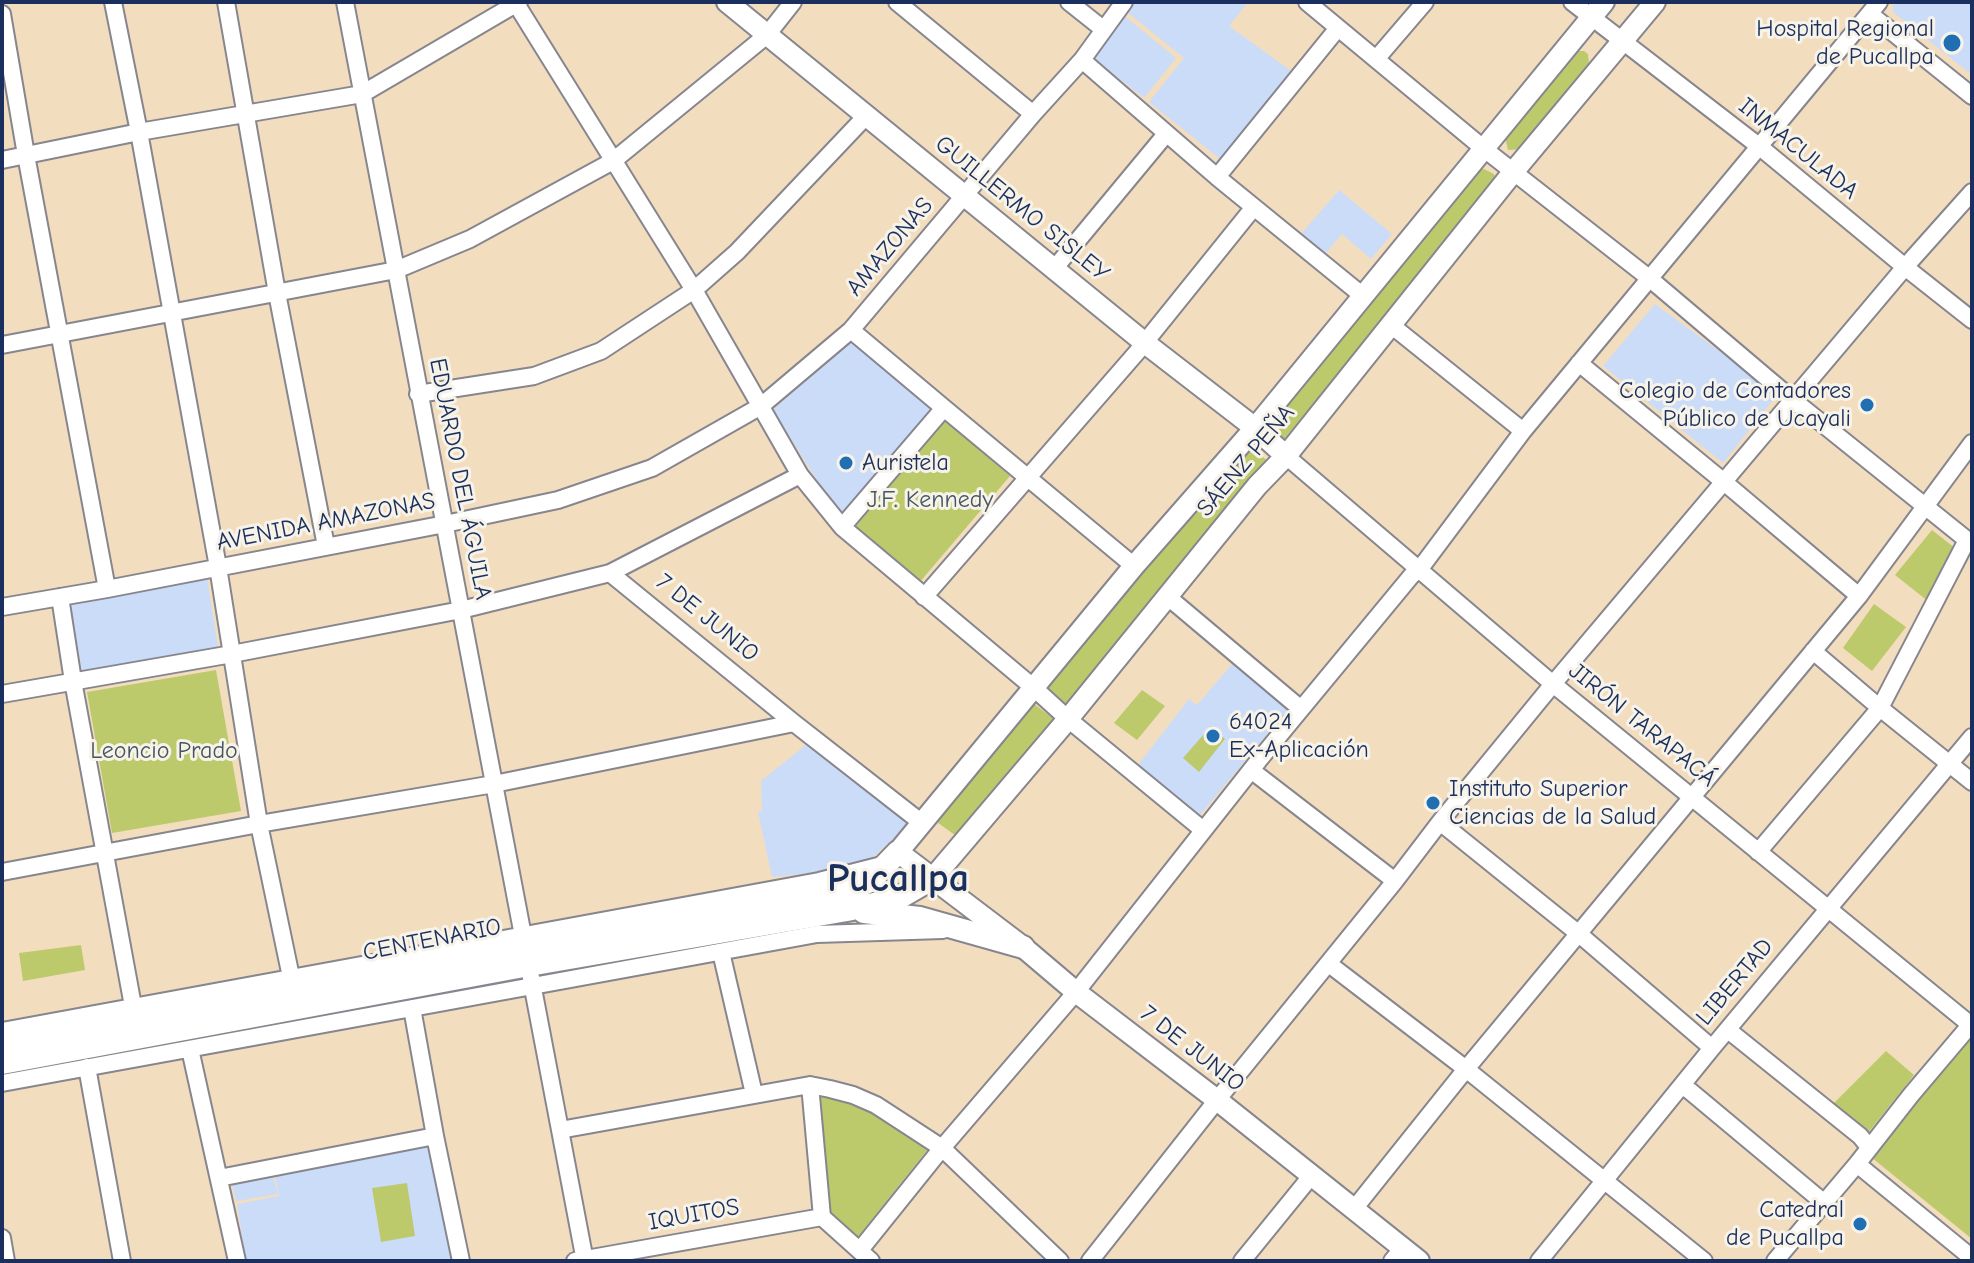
<!DOCTYPE html>
<meta charset="utf-8">
<style>
body{margin:0}
#map{position:relative;width:1974px;height:1263px;overflow:hidden;background:#f3ddbf;font-family:"Comic Neue",sans-serif}
canvas{display:block}
.frame{position:absolute;inset:0;border:4px solid #1b2f5e;pointer-events:none}
</style>
<div id="map">
<canvas width="1974" height="1263"></canvas>
<div class="frame"></div>
</div>
<script>
const g = document.querySelector('canvas').getContext('2d');
g.lineJoin = 'round';
function fillPath(path, color) {
  g.fillStyle = color;
  g.fill(path, 'evenodd');
}
function poly(rows) {
  const path = new Path2D();
  for (const r of rows) {
    path.moveTo(r[0], r[1]);
    for (let i = 2; i < r.length; i += 2) path.lineTo(r[i], r[i + 1]);
  }
  return path;
}
function trace(path, color, width, dash) {
  g.strokeStyle = color;
  g.lineWidth = width;
  g.lineCap = dash ? 'butt' : 'round';
  g.setLineDash(dash || []);
  g.stroke(path);
}
function label(font, color, halo, rows, align = 'center') {
  g.font = font + ' "Comic Neue",sans-serif';
  g.lineWidth = 6;
  g.setLineDash([]);
  g.textBaseline = 'middle';
  g.strokeStyle = halo;
  g.fillStyle = color;
  for (const [text, x, y, turn = 0] of rows) {
    g.save();
    g.translate(x, y);
    g.rotate((+turn || 0) * Math.PI / 180);
    g.textAlign = isNaN(turn) ? turn : align;
    if (halo) g.strokeText(text, 0, 0);
    g.fillText(text, 0, 0);
    g.restore();
  }
}
fillPath(poly([
 [1133,2,1248,2,1229,26,1291,71,1220,159,1149,102,1184,58,1126,11],
 [1896,2,1972,2,1972,75,1893,12,1893,6],
 [1122,14,1176,58,1144,98,1089,55],
 [1339,190,1392,234,1371,259,1342,234,1325,254,1301,234],
 [1655,304,1778,394,1723,463,1603,366],
 [849,340,932,408,840,517,773,410],
 [207,577,218,647,82,673,71,605],
 [1232,664,1289,708,1200,815,1138,765,1189,699,1197,705],
 [807,744,909,824,869,861,811,873,772,877,758,812,762,811,761,781],
 [431,1143,454,1261,246,1261,237,1204,279,1196,274,1171],
 [272,1173,278,1194,236,1201,231,1179]
]), '#cbdcf9');
fillPath(poly([
 [1576,51,1584,51,1588,54,1589,63,1523,149,1508,150,1505,137],
 [1484,169,1494,174,1497,183,1278,446,1262,433,1476,171],
 [942,418,1010,476,919,583,850,525],
 [1248,446,1268,461,1067,710,1046,686],
 [1932,530,1955,548,1929,602,1895,575],
 [1874,604,1906,627,1872,671,1843,648],
 [216,670,241,811,112,833,87,692],
 [1142,690,1165,706,1137,740,1114,723],
 [1032,702,1056,721,959,838,934,820],
 [1211,726,1225,739,1199,772,1183,758],
 [81,945,85,970,23,981,19,953],
 [1968,1040,1972,1042,1972,1239,1871,1157],
 [1886,1051,1914,1075,1867,1134,1834,1103],
 [829,1094,868,1108,928,1149,857,1238,829,1211,821,1098],
 [407,1183,415,1236,381,1242,372,1188]
]), '#bdca6c');
const minor = poly([
 [113,2,139,132,218,567,259,824,291,977],
 [226,2,277,293,326,546],
 [345,2,585,1261],
 [515,2,694,290,800,475,842,527,1034,688,1068,719,1203,830],
 [897,2,1033,114],
 [1069,2,1103,29],
 [1307,2,1483,148,1649,278,1793,400,1972,544],
 [1572,2,1760,147,1905,267,1972,320],
 [2,14,26,155,107,589],
 [1870,14,1972,96],
 [1377,58,1425,2],
 [1082,60,1217,177,1363,296],
 [2,160,139,132,362,94,519,2],
 [1217,177,1338,28],
 [1054,269,1166,134],
 [1391,325,1523,431],
 [851,330,944,408,1134,566],
 [2,345,396,270,470,239,613,161,767,35,793,2],
 [1579,363,1724,482,1859,596],
 [418,394,534,376,601,351,694,290,737,252,867,115],
 [1286,456,1553,684,1972,1026],
 [842,527,944,408],
 [610,573,794,723,922,823],
 [60,597,73,681,133,1006],
 [924,597,1138,351,1254,207],
 [1168,597,1301,709],
 [2,607,107,589,445,524,558,500,652,468,761,406,851,330,1033,114,1082,60,1124,2],
 [1813,651,1880,708,1972,782],
 [2,694,232,654,461,610,610,573,800,475],
 [1251,770,1395,881],
 [1440,822,1579,934,1712,1048],
 [1758,852,1880,708,1967,540],
 [2,872,259,824,494,784,794,723],
 [721,952,754,1094],
 [1329,964,1466,1069,1704,1261],
 [412,1008,435,1136,461,1261],
 [1728,1030,1860,1136,1869,1147],
 [2,1031,819,881,886,864],
 [190,1049,237,1261],
 [87,1067,122,1261],
 [2,1083,817,934,943,930],
 [810,1085,822,1217],
 [1682,1086,1690,1091,1823,1202],
 [560,1130,810,1085,830,1089,853,1095,876,1105,942,1148,1060,1261],
 [1857,1164,1972,1258],
 [219,1178,435,1136],
 [1354,1209,1466,1069,1859,596,1972,443],
 [822,1217,871,1261],
 [2,1238,6,1261],
 [860,1250,942,1148,1076,992,1259,760,1412,575,1419,570,1523,431,1879,2],
 [575,1261,822,1217],
 [1090,1261,1217,1100,1395,881,1440,822,1553,684,1905,267,1972,192],
 [1242,1261,1312,1175],
 [1392,1261,1403,1248],
 [1539,1261,1712,1048,1972,737],
 [1775,1261,1857,1164,1911,1095,1972,1023]
]);
const major = poly([
 [727,2,1145,343,1255,428,1286,456],
 [933,878,1068,719,1257,486,1286,456,1514,171,1655,2],
 [1419,1261,1217,1100,1076,992,1023,947,898,852,1134,566,1255,428,1604,2]
]);
const highway = poly([
 [864,912,920,918,1023,947],
 [2,1046,526,949,839,894,870,881,898,852],
 [2,1063,529,965,847,910,897,899,933,878]
]);
trace(minor, '#87868e', 20);
trace(major, '#87868e', 24);
trace(highway, '#87868e', 26);
trace(minor, '#fff', 16);
trace(major, '#fff', 20);
trace(highway, '#fff', 22);
for (const [x, y, r, color] of [
 [1952,43,10,"#1f6fb2"],
 [1867,405,8,"#1f6fb2"],
 [846,463,8,"#1f6fb2"],
 [1213,736,8,"#1f6fb2"],
 [1433,803,8,"#1f6fb2"],
 [1860,1224,8,"#1f6fb2"]
]) {
  const dot = new Path2D();
  dot.arc(x, y, r, 0, 2 * Math.PI);
  g.fillStyle = color;
  g.fill(dot);
  trace(dot, '#f7f3e8', 3);
}
label('24px', '#1b2f5e', '#f7f3e8', [
 ["Hospital Regional",1934,29],
 ["de Pucallpa",1934,57],
 ["Colegio de Contadores",1851,391],
 ["Público de Ucayali",1851,419],
 ["Auristela",862,463,"left"],
 ["64024",1229,722,"left"],
 ["Ex-Aplicación",1229,750,"left"],
 ["Instituto Superior",1449,789,"left"],
 ["Ciencias de la Salud",1449,817,"left"],
 ["Catedral",1844,1210],
 ["de Pucallpa",1844,1238]
], 'right');
label('24px', '#1b2f5e', '#f7f3e8', [
 ["INMACULADA",1798,149,39],
 ["GUILLERMO SISLEY",1022,209,39],
 ["AMAZONAS",890,247,-50],
 ["SÁENZ PEÑA",1246,461,-50],
 ["EDUARDO DEL ÁGUILA",460,479,79],
 ["AVENIDA AMAZONAS",326,522,-11],
 ["7 DE JUNIO",707,618,39],
 ["JIRÓN TARAPACÁ",1642,725,39],
 ["CENTENARIO",432,940,-11],
 ["LIBERTAD",1735,982,-50],
 ["7 DE JUNIO",1192,1049,38],
 ["IQUITOS",694,1215,-10]
]);
label('24px', '#445662', '#f7f3e8', [
 ["J.F. Kennedy",930,500],
 ["Leoncio Prado",164,751]
]);
label('bold 40px', '#1b2f5e', '#f7f3e8', [
 ["Pucallpa",898,880]
]);
</script>
